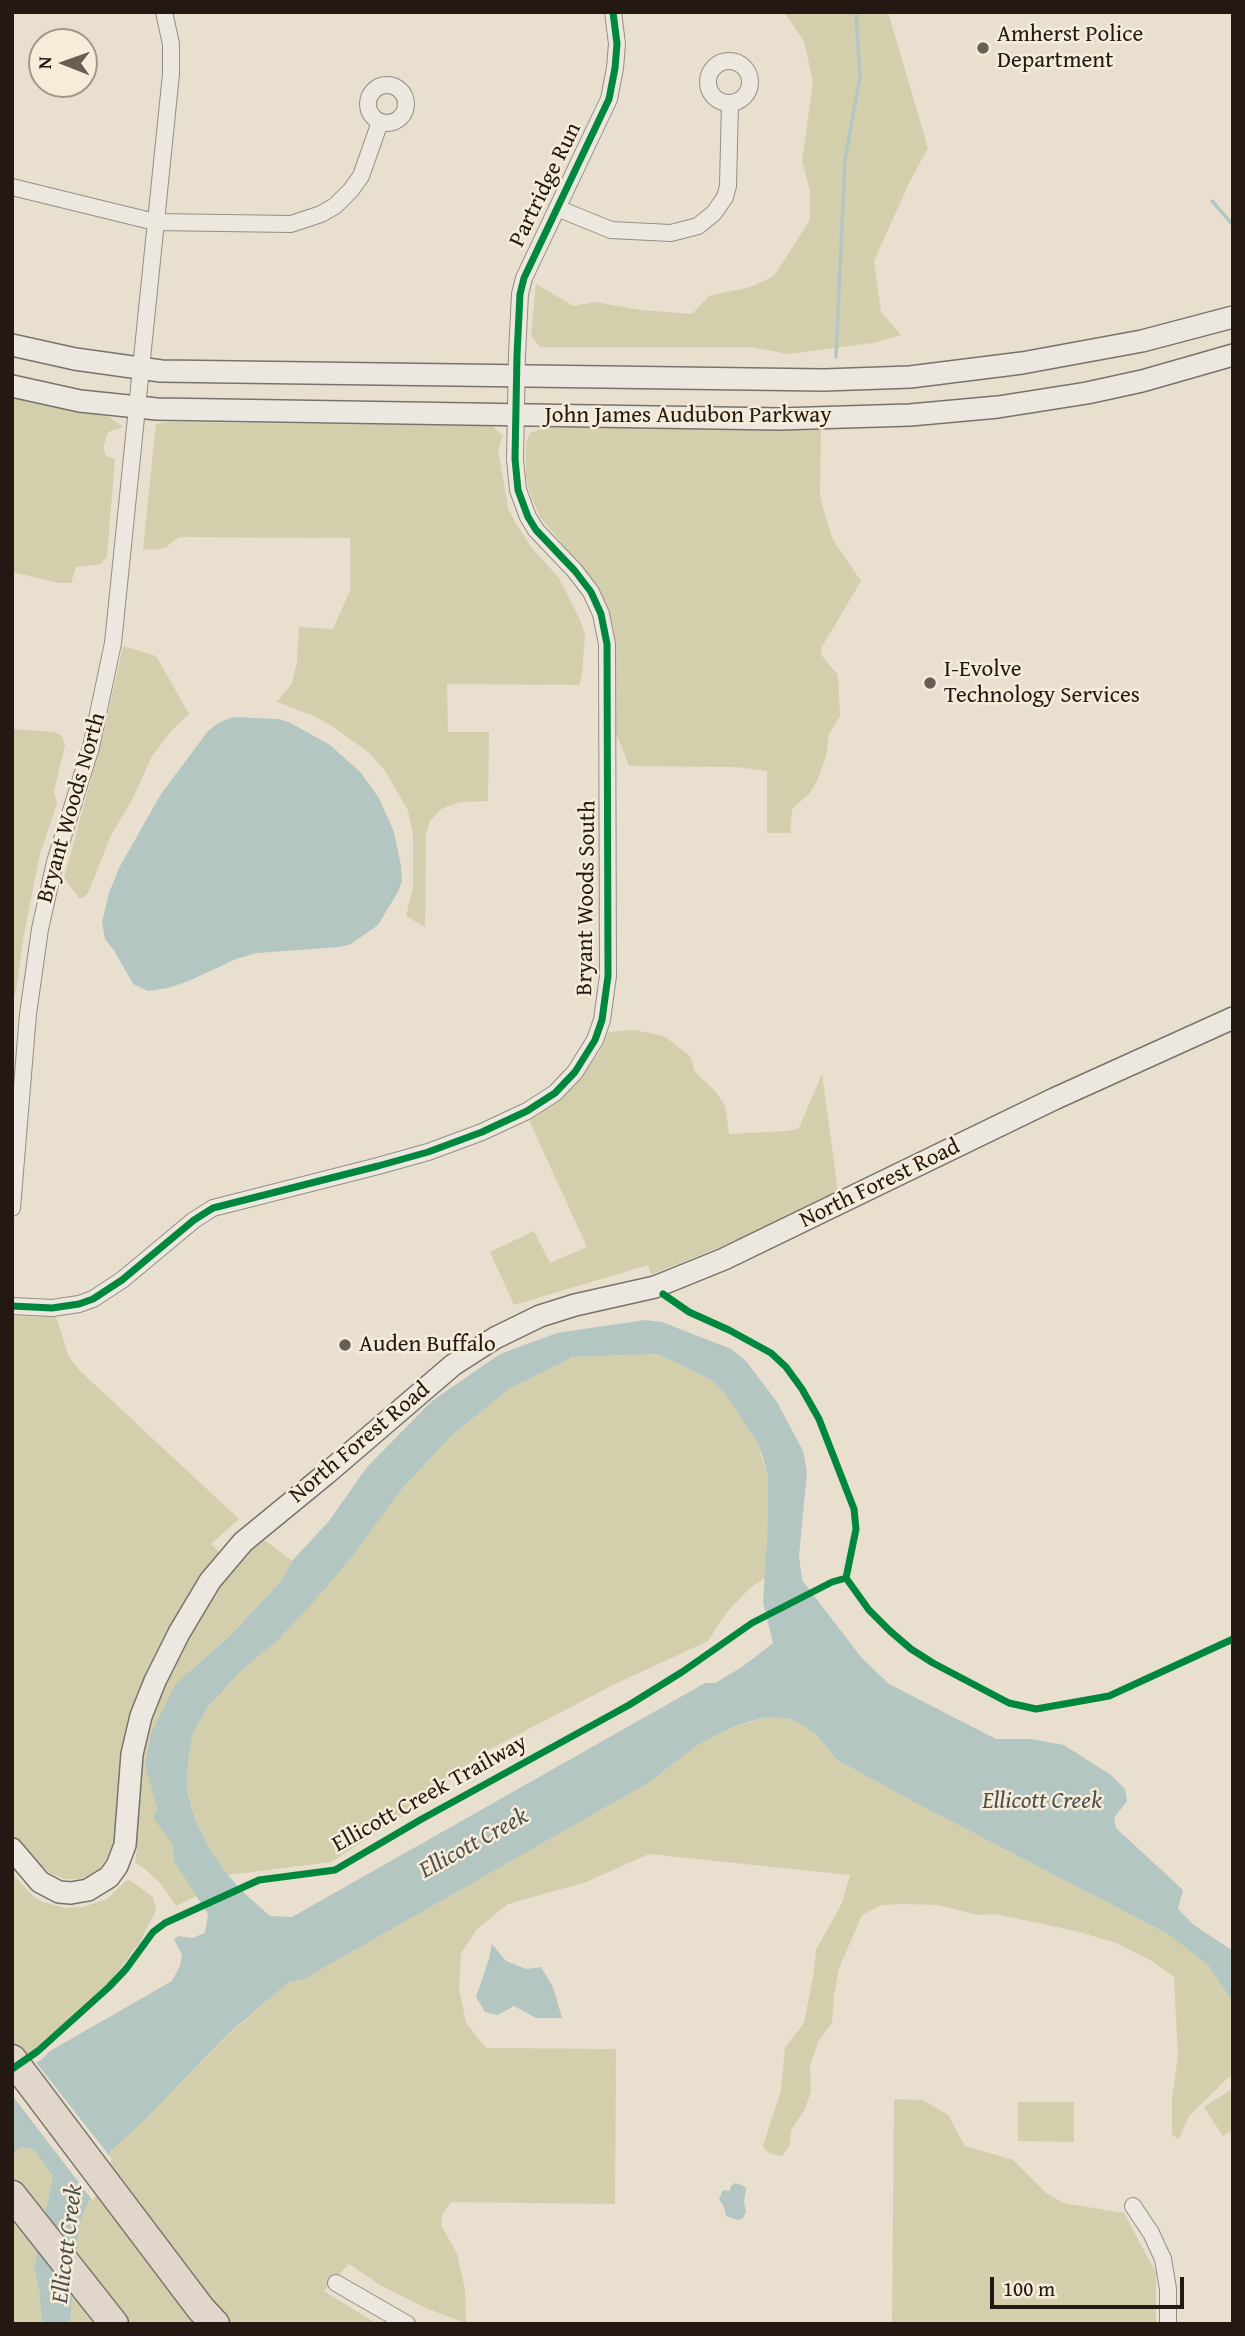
<!DOCTYPE html>
<style>
body{margin:0}
#map{position:relative;width:1245px;height:2336px;overflow:hidden;background:#e8dfce;font-family:"Gentium Book Plus",serif}
canvas{display:block}
.frame{position:absolute;inset:0;border:14px solid #231912;pointer-events:none}
.north{position:absolute;left:28px;top:28px;width:70px;height:70px;box-sizing:border-box;background:#f7ecd9;border:2px solid #a29889;border-radius:50%;rotate:271deg;font-size:19px;font-weight:700;line-height:28px;text-align:center;color:#231912}
.north::after{content:'';display:block;margin:auto;width:24px;height:32px;background:#685e54;clip-path:polygon(50% 0,100% 100%,50% 72%,0 100%)}
.scale{position:absolute;left:990px;top:2277px;width:194px;height:32px;box-sizing:border-box;border:4px solid #231912;border-top:0;padding-left:9px;font-size:21px;line-height:24px;white-space:nowrap;color:#231912;-webkit-text-stroke:5px #f7ecd9;paint-order:stroke}
</style>
<div id="map">
<canvas width="1245" height="2336"></canvas>
<div class="frame"></div>
<div class="north">N</div>
<div class="scale">100 m</div>
</div>
<script>
const g = document.querySelector('canvas').getContext('2d');
g.lineJoin = 'round';
function fillPath(path, color) {
  g.fillStyle = color;
  g.fill(path, 'evenodd');
}
function poly(rows) {
  const path = new Path2D();
  for (const r of rows) {
    if (r.length === 3) {
      path.moveTo(r[0] + r[2], r[1]);
      path.arc(r[0], r[1], r[2], 0, 2 * Math.PI);
      continue;
    }
    path.moveTo(r[0], r[1]);
    for (let i = 2; i < r.length; i += 2) path.lineTo(r[i], r[i + 1]);
  }
  return path;
}
function trace(path, color, width, dash) {
  g.strokeStyle = color;
  g.lineWidth = width;
  g.lineCap = dash ? 'butt' : 'round';
  g.setLineDash(dash || []);
  g.stroke(path);
}
function label(font, color, halo, rows, align = 'center') {
  g.font = font + ' "Gentium Book Plus",serif';
  g.lineWidth = 5;
  g.setLineDash([]);
  g.textBaseline = 'middle';
  g.strokeStyle = halo;
  g.fillStyle = color;
  for (const [text, x, y, turn = 0] of rows) {
    g.save();
    g.translate(x, y);
    g.rotate((+turn || 0) * Math.PI / 180);
    g.textAlign = isNaN(turn) ? turn : align;
    if (halo) g.strokeText(text, 0, 0);
    g.fillText(text, 0, 0);
    g.restore();
  }
}
fillPath(poly([
 [784,12,888,12,928,148,910,181,874,261,881,312,901,335,872,343,788,354,751,347,540,347,531,336,536,284,573,306,595,302,641,310,692,314,709,296,751,287,774,276,810,220,810,191,802,161,813,82,804,41],
 [12,397,109,417,123,427,108,432,103,448,106,456,115,459,107,556,101,564,76,567,71,583,60,583,12,572],
 [165,422,492,426,503,436,498,450,508,508,515,522,531,547,559,578,580,620,585,635,582,674,579,685,447,684,448,732,489,732,488,801,460,802,441,809,430,821,426,833,425,927,406,916,413,888,413,835,408,810,384,769,367,751,332,726,314,716,277,702,292,683,297,662,299,627,333,629,350,591,350,538,179,537,165,548,153,550,143,549,156,424],
 [546,427,821,430,820,495,826,519,833,540,861,581,821,648,822,656,838,675,840,716,829,734,826,757,817,781,809,794,792,809,790,833,767,833,767,771,737,767,629,766,616,733,616,647,612,621,606,603,590,577,540,517,529,491,526,477,526,443,530,433],
 [123,646,156,656,189,714,172,730,152,756,133,798,111,835,88,893,83,898,79,898,64,878,103,736],
 [12,729,54,732,62,736,65,745,54,791,57,804,40,854,23,939,16,992,12,999],
 [634,1030,664,1036,690,1056,695,1072,715,1091,725,1106,729,1134,788,1131,799,1128,822,1074,838,1192,758,1231,651,1275,648,1265,514,1305,490,1252,534,1231,550,1263,587,1247,528,1118,565,1095,578,1081,601,1050,608,1032],
 [12,1316,56,1317,69,1357,79,1370,239,1519,211,1544,221,1554,155,1665,119,1829,106,1860,101,1868,94,1874,79,1879,64,1879,50,1873,26,1852,12,1833],
 [658,1354,711,1380,724,1392,757,1442,768,1477,766,1577,750,1588,727,1612,708,1641,615,1684,479,1755,421,1804,331,1862,228,1875,209,1848,195,1818,187,1791,188,1760,193,1733,207,1708,243,1669,277,1641,351,1558,402,1489,451,1436,509,1389,573,1357],
 [259,1536,292,1561,282,1580,230,1636,176,1683,146,1765,157,1808,154,1818,172,1843,174,1861,197,1896,176,1906,160,1883,145,1869,135,1863,137,1850,136,1831,139,1761,148,1722,199,1610],
 [767,1717,791,1719,816,1734,837,1760,914,1802,1168,1934,1208,1965,1233,2002,1233,2073,1189,2116,1179,2139,1172,2135,1172,2098,1178,2057,1174,1977,1152,1961,1116,1943,1076,1931,995,1914,977,1915,938,1905,905,1904,881,1905,862,1915,839,1968,834,1995,832,2023,819,2040,810,2065,811,2091,805,2109,791,2130,790,2145,782,2156,770,2154,763,2146,781,2091,785,2048,804,2023,814,1972,816,1950,842,1903,850,1875,649,1854,586,1882,508,1904,477,1929,461,1953,459,1988,466,2023,486,2048,616,2049,615,2204,451,2202,443,2213,441,2225,457,2254,465,2290,466,2323,428,2309,380,2285,349,2264,324,2291,377,2324,70,2324,79,2224,111,2151,146,2119,228,2035,289,1982,304,1979,650,1782,671,1765,698,1745,728,1729],
 [12,1874,34,1897,43,1902,65,1908,83,1907,107,1899,127,1880,131,1881,153,1897,156,1910,140,1942,108,1984,36,2049,12,2062],
 [1233,2088,1233,2129,1223,2136,1204,2107],
 [894,2099,923,2100,948,2115,965,2146,1013,2160,1046,2193,1063,2203,1124,2213,1156,2273,1156,2324,892,2324],
 [1018,2102,1074,2102,1074,2142,1018,2141],
 [22,2147,33,2149,53,2176,34,2267,39,2289,42,2324,12,2324,12,2153]
]), '#d3ceac');
fillPath(poly([
 [233,717,278,719,289,722,330,745,360,772,379,798,394,832,401,866,402,881,398,892,378,925,351,944,339,947,257,953,236,959,191,980,168,988,148,991,133,984,115,952,105,939,102,922,109,893,119,868,161,794,208,731,220,722],
 [645,1320,662,1322,731,1349,746,1361,777,1402,803,1451,807,1472,799,1556,802,1580,861,1657,889,1684,996,1739,1031,1739,1064,1745,1111,1775,1125,1789,1127,1801,1114,1818,1116,1828,1183,1890,1178,1909,1194,1925,1233,1951,1233,2002,1208,1965,1168,1934,914,1802,837,1760,816,1734,791,1719,767,1717,748,1722,728,1729,698,1745,671,1765,650,1782,304,1979,289,1982,228,2034,146,2119,111,2151,79,2224,70,2324,42,2324,39,2289,34,2267,53,2176,33,2149,22,2147,12,2153,12,2076,41,2060,50,2051,172,1981,180,1966,182,1955,174,1939,179,1936,192,1938,205,1933,208,1914,174,1861,172,1843,153,1818,157,1808,145,1765,151,1734,176,1683,229,1637,282,1580,292,1561,329,1521,367,1467,432,1401,500,1354,557,1333],
 [658,1354,711,1380,724,1392,757,1442,763,1457,768,1477,767,1541,763,1602,773,1643,742,1667,715,1683,705,1683,292,1917,270,1916,244,1893,228,1875,209,1848,195,1819,187,1791,188,1760,193,1733,207,1708,243,1669,277,1641,317,1598,351,1558,402,1489,451,1436,509,1389,573,1357],
 [492,1944,506,1961,526,1969,541,1967,553,1987,562,2018,536,2018,514,2006,498,2015,485,2012,476,1997,489,1959],
 [735,2183,742,2185,746,2188,744,2202,746,2212,743,2218,738,2220,726,2216,724,2207,719,2199,723,2190,730,2191,730,2187]
]), '#b4c6c2');
fillPath(poly([
 [34,2060,112,2159,93,2201,12,2095,12,2072]
]), '#e8dfce');
trace(poly([
 [1212,201,1233,225],
 [836,357,845,159,860,77,856,12]
]), '#b4c6c2', 3.5);
const street = poly([
 [729,82,21],
 [387,104,19],
 [12,187,155,222,291,224,321,214,335,206,351,190,361,176,380,122],
 [557,208,611,230,671,233,698,226,714,213,725,197,728,186,730,103],
 [12,1208,28,1014,40,929,55,862,91,747,113,643,171,74,171,44,164,12],
 [12,1306,52,1308,79,1304,93,1299,122,1280,194,1220,213,1208,378,1166,428,1152,482,1132,527,1111,555,1093,575,1072,595,1040,602,1020,608,976,607,644,601,614,591,592,575,571,536,530,528,517,518,490,515,459,517,355,520,294,524,278,609,99,615,68,617,44,613,12],
 [1133,2206,1151,2233,1163,2259,1168,2289,1168,2324],
 [336,2283,407,2324]
]);
const secondary = poly([
 [12,345,75,359,161,371,824,380,910,377,1022,363,1142,341,1233,317],
 [12,386,80,401,157,409,779,419,910,415,998,407,1087,393,1142,381,1233,355],
 [12,1849,40,1882,59,1892,71,1893,88,1890,109,1877,117,1866,125,1845,132,1754,141,1716,155,1681,179,1633,210,1581,243,1542,326,1474,453,1365,495,1338,540,1316,575,1305,655,1287,724,1259,1054,1099,1233,1018]
]);
const highway = poly([
 [12,2059,201,2309,215,2324],
 [12,2195,114,2324]
]);
trace(street, '#948e83', 18);
trace(secondary, '#78736a', 24);
trace(highway, '#78736a', 31);
trace(street, '#ece8e0', 16);
trace(secondary, '#ece8e0', 21);
trace(highway, '#e0d7ca', 28);
trace(poly([
 [663,1294,689,1312,729,1330,771,1353,786,1367,802,1389,819,1419,854,1509,856,1529,846,1578],
 [12,1306,52,1308,79,1304,93,1299,122,1280,194,1220,213,1208,378,1166,428,1152,482,1132,527,1111,555,1093,575,1072,595,1040,602,1020,608,976,607,644,601,614,591,592,575,571,536,530,528,517,518,490,515,459,517,355,520,294,524,278,609,99,615,68,617,44,613,12],
 [12,2069,38,2051,109,1987,126,1969,153,1932,165,1923,259,1880,335,1870,420,1820,629,1705,682,1672,752,1623,832,1582,846,1578,869,1610,890,1631,911,1649,933,1663,1009,1703,1036,1709,1109,1696,1233,1639]
]), '#00873e', 7);
for (const [x, y, r, color] of [
 [983,48,7,"#685e54"],
 [930,683,7,"#685e54"],
 [345,1345,7,"#685e54"]
]) {
  const dot = new Path2D();
  dot.arc(x, y, r, 0, 2 * Math.PI);
  g.fillStyle = color;
  g.fill(dot);
  trace(dot, '#f7ecd9', 2.5);
}
label('23px', '#231912', '#f7ecd9', [
 ["Amherst Police",997,35],
 ["Department",997,61],
 ["I-Evolve",944,670],
 ["Technology Services",944,696],
 ["Auden Buffalo",359,1345]
], 'left');
label('23px', '#231912', '#f7ecd9', [
 ["Partridge Run",546,185,-64],
 ["John James Audubon Parkway",688,416],
 ["Bryant Woods North",72,808,-74],
 ["Bryant Woods South",587,898,-89],
 ["North Forest Road",880,1184,-26],
 ["North Forest Road",360,1443,-40],
 ["Ellicott Creek Trailway",430,1794,-29]
]);
label('italic 24px', '#4e524e', '#f7ecd9', [
 ["Ellicott Creek",1042,1802],
 ["Ellicott Creek",474,1844,-29],
 ["Ellicott Creek",68,2244,-83]
]);
</script>
